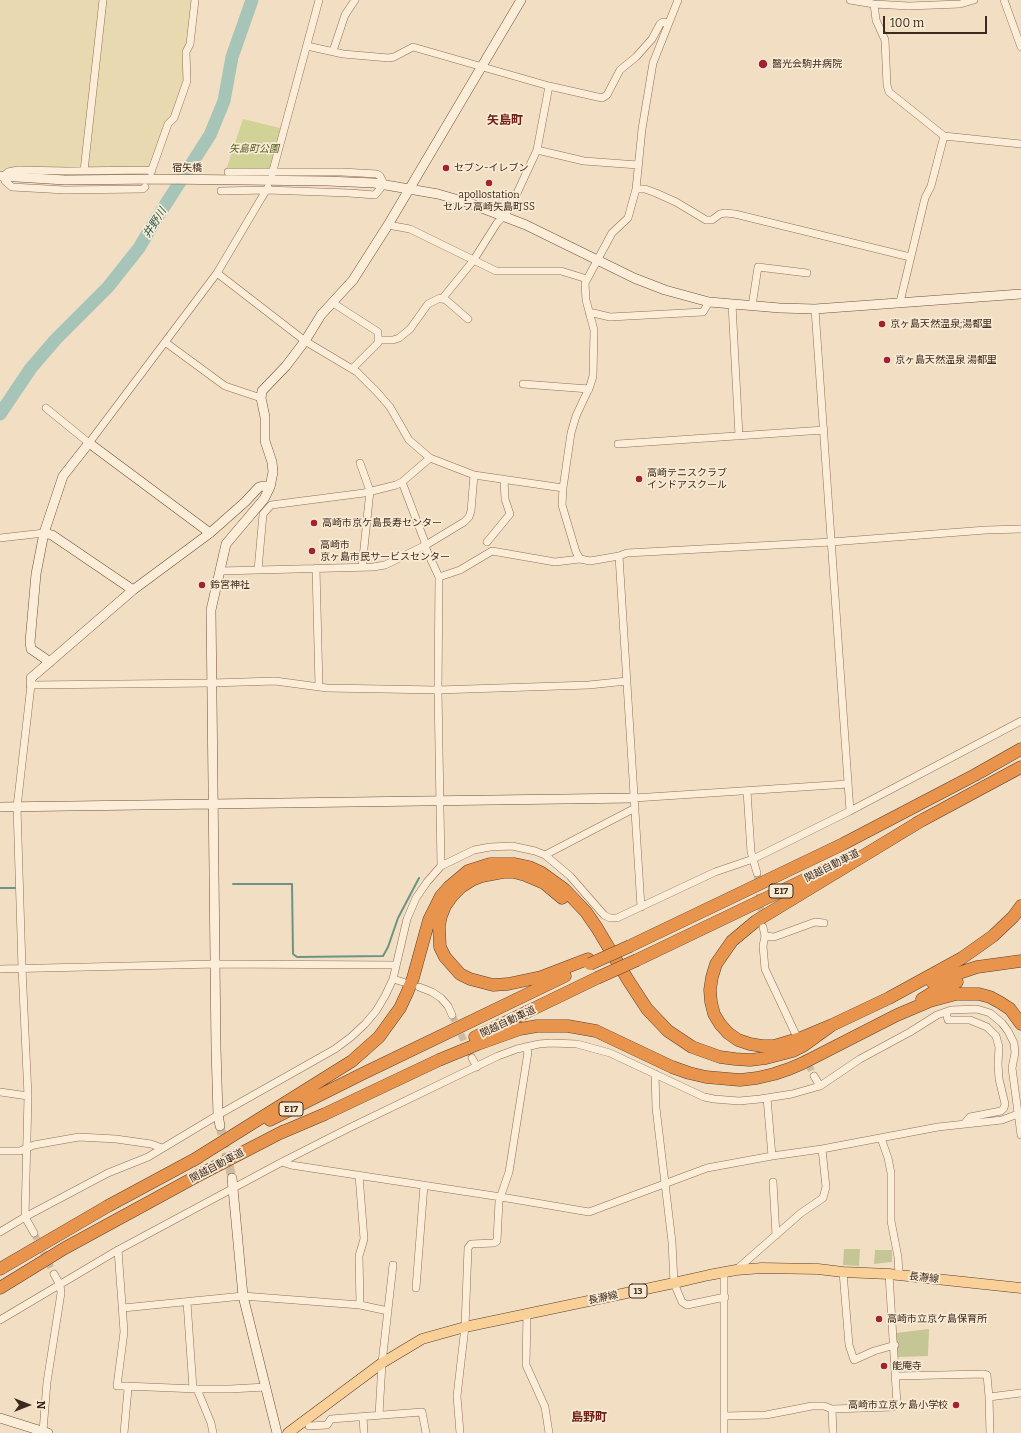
<!DOCTYPE html>
<meta charset="utf-8">
<style>
body{margin:0}
#map{position:relative;width:1021px;height:1433px;overflow:hidden;background:#f2dfc3;font-family:Bitter,serif}
canvas{display:block}
.north{position:absolute;left:8px;top:1385px;width:40px;height:40px;-webkit-text-stroke:3px #f9ead4;paint-order:stroke;rotate:90deg;font-size:11px;font-weight:700;line-height:16px;text-align:center;color:#3d291d}
.north::after{content:'';display:block;margin:auto;width:14px;height:18px;background:#3d291d;clip-path:polygon(50% 0,100% 100%,50% 72%,0 100%)}
.scale{position:absolute;left:883px;top:16px;width:104px;height:18px;box-sizing:border-box;border:2px solid #3d291d;border-top:0;padding-left:5px;font-size:12px;line-height:14px;white-space:nowrap;color:#3d291d;-webkit-text-stroke:3px #f9ead4;paint-order:stroke}
</style>
<div id="map">
<canvas width="1021" height="1433"></canvas>
<div class="north">N</div>
<div class="scale">100 m</div>
</div>
<script>
const g = document.querySelector('canvas').getContext('2d');
g.lineJoin = 'round';
function fillPath(path, color) {
  g.fillStyle = color;
  g.fill(path, 'evenodd');
}
function poly(rows) {
  const path = new Path2D();
  for (const r of rows) {
    path.moveTo(r[0], r[1]);
    for (let i = 2; i < r.length; i += 2) path.lineTo(r[i], r[i + 1]);
  }
  return path;
}
function trace(path, color, width, dash) {
  g.strokeStyle = color;
  g.lineWidth = width;
  g.lineCap = dash ? 'butt' : 'round';
  g.setLineDash(dash || []);
  g.stroke(path);
}
function label(font, color, halo, rows, align = 'center') {
  g.font = font + ' Bitter,"Noto Sans JP",serif';
  g.lineWidth = 3.5;
  g.setLineDash([]);
  g.textBaseline = 'middle';
  g.strokeStyle = halo;
  g.fillStyle = color;
  for (const [text, x, y, turn = 0] of rows) {
    g.save();
    g.translate(x, y);
    g.rotate((+turn || 0) * Math.PI / 180);
    g.textAlign = isNaN(turn) ? turn : align;
    if (halo) g.strokeText(text, 0, 0);
    g.fillText(text, 0, 0);
    g.restore();
  }
}
fillPath(poly([
 [0,0,195,0,187,81,152,170,67,171,0,176]
]), '#e9d9b0');
fillPath(poly([
 [243,119,280,128,269,170,226,170]
]), '#d1d296');
fillPath(poly([
 [844,1249,860,1249,859,1266,843,1265],
 [875,1250,892,1250,892,1262,874,1264],
 [929,1329,928,1356,898,1357,896,1333]
]), '#c5c696');
trace(poly([
 [233,884,292,884,293,954,297,957,383,956,388,947,398,918,419,878],
 [0,888,15,888]
]), '#6b9486', 2);
trace(poly([
 [0,414,31,368,56,339,108,287,139,248,153,224,210,135,224,101,232,57,252,0]
]), '#a6c5b8', 13);
trace(poly([
 [757,873,762,919],
 [452,1015,472,1058],
 [800,1045,814,1076],
 [34,1233,54,1274]
]), '#cebba2', 7, [7, 3.5]);
trace(poly([
 [220,1126,232,1178]
]), '#cebba2', 9, [9, 4.5]);
const street = poly([
 [850,0,874,4,909,6,960,4,974,0],
 [1004,0,1021,47],
 [874,4,876,20,885,40,887,85,889,92,944,136,1021,144],
 [307,46,343,54,389,58,394,57,413,47,549,86,602,98,607,95,620,70,636,57,652,39,660,24,663,22,668,23],
 [333,51,345,15,355,0],
 [537,150,584,161,638,165],
 [84,171,103,0],
 [151,172,168,124,174,118,187,81,186,52,190,44,195,0],
 [272,174,319,0],
 [145,187,143,189,65,190,12,187,5,181,4,176,8,172,18,170,67,171,152,170],
 [636,189,645,189,656,193,676,202,706,220,712,220,720,214,725,213,735,214,910,257],
 [221,191,267,190,349,193,375,195,384,184,380,176,377,174,342,172,228,172],
 [388,225,410,229,496,271,561,271,587,279],
 [217,273,305,341,357,372,377,392,390,407,409,440,430,458,474,475,563,488],
 [442,299,473,261,497,223,504,216,511,206,537,150,549,86],
 [900,302,925,198,931,186,944,136],
 [333,303,378,332,378,343,352,369],
 [732,304,739,436],
 [752,306,758,267,807,273],
 [815,309,850,811],
 [589,312,610,317,703,312,709,302],
 [378,340,393,340,399,338,410,329,428,304,440,298,446,300,468,319],
 [165,342,225,386,261,398],
 [523,384,589,389],
 [46,408,89,443,217,273,268,187],
 [618,444,824,430],
 [360,463,370,491,362,567],
 [402,482,426,545,464,522,469,517,471,511,474,475],
 [0,538,44,533],
 [487,542,510,514,505,499,504,480],
 [580,559,576,552,562,505,563,488,571,433,576,416,590,386,593,376,594,330,586,300,585,283,612,233,628,218,636,189,642,129,653,63,678,0],
 [316,568,319,687],
 [258,570,263,514,271,505,364,493,396,485,402,482,430,458],
 [220,571,373,567,385,565,426,545,426,549,439,577,438,690,441,866],
 [439,577,460,570,492,551,555,562,580,559,590,561,619,556],
 [747,791,751,852,757,873],
 [634,798,848,784],
 [545,855,570,876,604,915,610,918,617,918,715,872,753,859,850,811,1021,721],
 [641,907,619,556,627,553,831,542,986,530,1021,529],
 [763,927,765,936,763,946,765,969,796,1035],
 [765,936,774,937,815,922,824,923],
 [0,969,216,964,396,965],
 [393,979,403,982],
 [419,987,432,992,441,998,448,1006,452,1015],
 [946,1012,948,1020,970,1020,987,1027,996,1036,999,1047,998,1064,999,1079,1005,1104,1004,1108,1001,1111,970,1117,964,1124],
 [472,1058,477,1067],
 [655,1074,656,1108,672,1242,674,1283,682,1302,687,1305,725,1297],
 [814,1076,820,1086],
 [0,1092,28,1096],
 [767,1098,772,1156],
 [881,1138,888,1158,891,1173,891,1221,898,1257,899,1275],
 [0,1151,20,1151,34,1145,79,1137,116,1139,151,1144,162,1148],
 [282,1162,291,1165,501,1197,589,1212,707,1168,772,1156,822,1149,938,1127,1002,1120,1018,1114],
 [773,1182,776,1235],
 [0,1232,25,1217,108,1173,148,1157,218,1115,335,1049,351,1037,365,1024,376,1011,385,996,393,979,407,919,416,898,427,882,441,866,474,850,490,847,512,846,535,851,545,855,635,808],
 [34,1233,25,1217,28,1096,22,968,17,807,31,685,212,683,275,681,327,688,438,690,589,685,627,681],
 [118,1250,124,1332,117,1386,125,1386,128,1389,124,1433],
 [736,1270,801,1213,823,1198,826,1187,822,1149],
 [843,1272,849,1345,854,1360,874,1351,895,1345],
 [416,1288,424,1185],
 [187,1302,193,1389],
 [360,1305,388,1311],
 [123,1308,243,1296,360,1305,359,1256,364,1239,359,1175],
 [527,1313,526,1365,545,1407,549,1433],
 [0,1320,118,1250,282,1162,347,1129,498,1056,517,1049,539,1044,551,1043,577,1044,610,1053,704,1097,714,1099,739,1101,760,1099,792,1094,820,1086,860,1059,910,1032,937,1015,951,1010,977,1009,990,1013,1002,1023,1008,1031,1014,1043,1015,1053,1012,1068,1021,1135],
 [897,1376,983,1374,987,1375,989,1397,1021,1393],
 [125,1386,197,1389,211,1423,213,1433],
 [197,1389,230,1389,266,1387],
 [989,1397,990,1433],
 [832,1409,833,1433],
 [379,1415,382,1363,393,1265],
 [724,1416,766,1415,812,1406,824,1406,832,1409,893,1407,897,1404,889,1274],
 [363,1417,364,1433],
 [309,1426,327,1425,331,1419,422,1412,426,1433],
 [43,1431,47,1382,61,1293,60,1285,54,1274],
 [460,1433,457,1396,465,1327,468,1248,471,1244,494,1243,497,1241,499,1201,509,1172,528,1052,525,1047],
 [724,1433,724,1272]
]);
const secondary = poly([
 [0,176,65,180,159,179,327,181,374,183,409,189,438,194,469,203,526,225,634,278,665,290,709,302,780,308,815,309,1021,294],
 [44,533,52,535,133,590],
 [50,662,31,649,30,642,36,574,44,533,63,476,89,443,210,533],
 [31,685,31,678,133,590,210,533,245,502,259,487,263,486,270,487],
 [0,807,634,798],
 [220,1126,218,1115,216,1048,211,610,226,544,264,499,270,487,273,472,272,462,265,441,265,417,261,398,262,391,286,366,305,341,321,315,353,280,388,225,521,0],
 [232,1178,243,1296,277,1433],
 [0,1418,48,1433]
]);
const primary = poly([
 [288,1433,382,1363,422,1339,465,1327,674,1283,709,1275,736,1270,762,1268,818,1269,843,1272,889,1274,1021,1288]
]);
const highway = poly([
 [924,819,756,921,732,941,716,964,712,977,710,990,711,1002,714,1014,720,1024,728,1033,738,1040,750,1044,762,1046,774,1046,801,1038,832,1025,889,998,962,958,993,936,1013,917,1021,906],
 [917,823,1021,767],
 [562,898,544,883,525,875,514,872,503,872,482,876,472,880,461,887,452,896,445,906,441,916,439,926,440,947,445,957,460,974,470,979,493,985,508,984,541,977,588,959],
 [630,946,843,844,975,775,1021,749],
 [637,960,827,869],
 [932,982,977,967,1021,961],
 [922,999,938,989,957,982],
 [475,1037,597,978],
 [270,1120,362,1074,565,976],
 [278,1134,325,1114,439,1060,478,1044,520,1029,537,1026,568,1026,596,1031,672,1067,689,1073,706,1077,740,1080,757,1078,774,1074,789,1069,803,1063,897,1015,930,1001,956,994,979,994,990,997,1001,1003,1010,1009,1021,1024],
 [192,1161,352,1061,379,1037,400,1008,407,993,413,978,429,920,441,896,449,887,468,871,490,864,515,864,529,867,542,873,564,889,586,912,597,928,628,980,647,1009,668,1031,692,1047,720,1057,735,1059,750,1060,766,1058,793,1051,803,1046,832,1025],
 [0,1269,108,1206,199,1157],
 [0,1288,65,1248,199,1175,284,1131]
]);
trace(street, '#8f6f58', 8);
trace(secondary, '#70503b', 10);
trace(primary, '#5c3e2d', 11);
trace(highway, '#5c3e2d', 13);
trace(street, '#fcedd8', 7);
trace(secondary, '#fcedd8', 9);
trace(primary, '#f8d098', 10);
trace(highway, '#e8944d', 12);
const highwayBridge = poly([
 [590,964,630,946],
 [597,978,637,960]
]);
trace(highwayBridge, '#5c3e2d', 13, []);
trace(highwayBridge, '#e8944d', 12);
for (const [x, y, r, color] of [
 [763,64,5,"#a32231"],
 [446,168,4,"#a32231"],
 [489,183,4,"#a32231"],
 [882,324,4,"#a32231"],
 [887,360,4,"#a32231"],
 [639,479,4,"#a32231"],
 [314,523,4,"#a32231"],
 [312,551,4,"#a32231"],
 [202,585,4,"#a32231"],
 [879,1319,4,"#a32231"],
 [884,1366,4,"#a32231"],
 [956,1405,4,"#a32231"]
]) {
  const dot = new Path2D();
  dot.arc(x, y, r, 0, 2 * Math.PI);
  g.fillStyle = color;
  g.fill(dot);
  trace(dot, '#f9ead4', 1.5);
}
for (const [x, y, w] of [
 [781,891,24],
 [291,1109,24],
 [638,1291,18]
]) {
  const box = new Path2D();
  box.roundRect(x - w / 2, y - 7, w, 14, 3);
  g.fillStyle = '#f9ead4';
  g.fill(box);
  trace(box, '#3d291d', 1);
}
label('bold 9px', '#3d291d', null, [
 ["E17",781,891],
 ["E17",291,1109],
 ["13",638,1291]
]);
label('10px', '#3d291d', '#f9ead4', [
 ["醫光会駒井病院",772,64],
 ["セブン-イレブン",454,168],
 ["apollostation",489,195,"center"],
 ["セルフ高崎矢島町SS",489,207,"center"],
 ["京ヶ島天然温泉;湯都里",890,324],
 ["京ヶ島天然温泉 湯都里",895,360],
 ["高崎テニスクラブ",647,473],
 ["インドアスクール",647,485],
 ["高崎市京ケ島長寿センター",322,523],
 ["高崎市",320,545],
 ["京ヶ島市民サービスセンター",320,557],
 ["鈴宮神社",210,585],
 ["高崎市立京ケ島保育所",887,1319],
 ["能庵寺",892,1366],
 ["高崎市立京ヶ島小学校",948,1405,"right"]
], 'left');
label('italic 10px', '#535c22', '#f9ead4', [
 ["矢島町公園",254,149]
]);
label('10px', '#3d291d', '#f9ead4', [
 ["宿矢橋",187,168],
 ["関越自動車道",832,866,-27],
 ["関越自動車道",508,1022,-25],
 ["関越自動車道",217,1166,-28],
 ["長瀞線",924,1278,6],
 ["長瀞線",603,1298,-12]
]);
label('italic 11px', '#2b5e56', '#f9ead4', [
 ["井野川",155,223,-58]
]);
label('bold 12px', '#6e2119', '#f9ead4', [
 ["矢島町",505,121],
 ["島野町",589,1418]
]);
</script>
